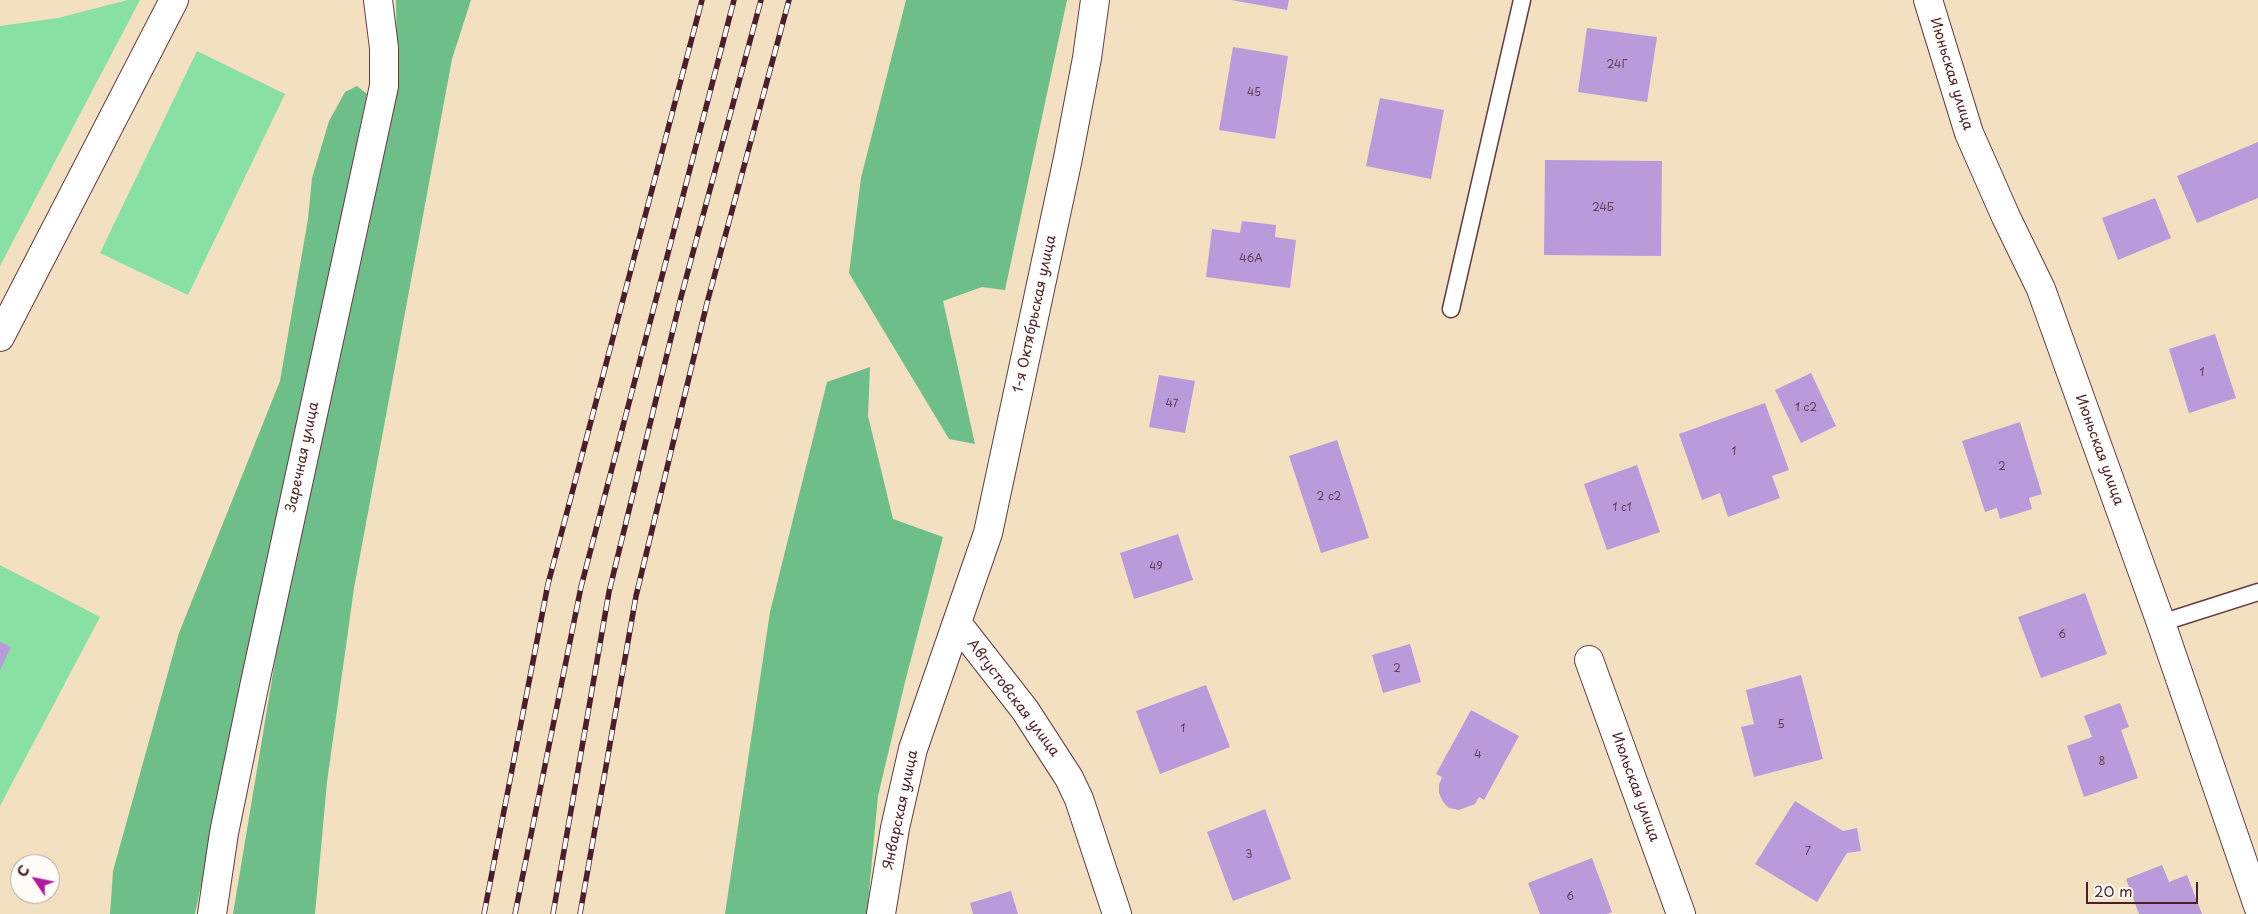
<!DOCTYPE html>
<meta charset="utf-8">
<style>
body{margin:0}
#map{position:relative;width:2258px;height:914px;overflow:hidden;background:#f2e0c1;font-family:"Playpen Sans",sans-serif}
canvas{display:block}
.north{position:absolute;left:10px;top:854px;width:50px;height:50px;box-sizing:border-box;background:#fdfcf7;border:1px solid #b5a4a5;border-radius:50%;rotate:304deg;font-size:14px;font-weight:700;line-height:20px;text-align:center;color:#4a1f2b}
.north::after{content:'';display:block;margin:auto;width:18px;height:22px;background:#b5179e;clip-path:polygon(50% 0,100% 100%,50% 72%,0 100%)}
.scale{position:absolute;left:2086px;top:882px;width:112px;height:22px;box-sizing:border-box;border:2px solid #4a1f2b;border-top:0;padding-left:6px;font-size:15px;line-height:18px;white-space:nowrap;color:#4a1f2b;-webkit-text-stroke:4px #fdfcf7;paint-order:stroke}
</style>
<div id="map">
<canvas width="2258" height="914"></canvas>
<div class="north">С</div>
<div class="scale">20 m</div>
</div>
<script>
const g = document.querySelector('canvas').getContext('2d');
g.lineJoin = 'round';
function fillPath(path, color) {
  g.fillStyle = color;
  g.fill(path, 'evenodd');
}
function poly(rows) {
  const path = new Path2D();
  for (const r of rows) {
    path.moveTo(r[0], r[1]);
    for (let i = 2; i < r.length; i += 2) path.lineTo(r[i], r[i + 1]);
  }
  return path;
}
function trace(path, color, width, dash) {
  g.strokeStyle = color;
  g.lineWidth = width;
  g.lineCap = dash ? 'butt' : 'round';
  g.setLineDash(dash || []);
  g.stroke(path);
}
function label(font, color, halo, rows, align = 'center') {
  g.font = font + ' "Playpen Sans",sans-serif';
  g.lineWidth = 4;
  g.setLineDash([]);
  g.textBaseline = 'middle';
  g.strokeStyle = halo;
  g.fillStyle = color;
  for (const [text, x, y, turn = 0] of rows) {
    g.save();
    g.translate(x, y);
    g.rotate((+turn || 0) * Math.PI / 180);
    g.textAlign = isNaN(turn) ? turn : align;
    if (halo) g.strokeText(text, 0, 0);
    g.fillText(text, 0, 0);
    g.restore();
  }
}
fillPath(poly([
 [128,0,140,0,0,266,0,26,58,18],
 [197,51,285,94,188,295,100,253],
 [0,565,100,617,0,806]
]), '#89e0a3');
fillPath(poly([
 [396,0,471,0,452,59,354,588,327,782,315,914,233,914,279,637,312,471,397,86],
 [906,0,1067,0,1005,290,982,287,943,301,975,444,949,439,849,273,861,178],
 [357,86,367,94,195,914,110,914,113,871,179,633,280,381,308,219,312,178,329,121,345,92],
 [870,367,868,416,893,519,943,537,905,682,878,796,867,914,725,914,770,612,827,382]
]), '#6ebe89');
fillPath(poly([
 [1231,0,1289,0,1287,10],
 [1587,28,1657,37,1647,102,1578,92],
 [1233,47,1288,56,1275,139,1219,130],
 [1380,98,1444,110,1431,179,1366,166],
 [2258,142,2258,198,2197,223,2177,176],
 [1545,160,1662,161,1661,256,1544,255],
 [2155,198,2171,238,2118,260,2102,218],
 [1242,221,1276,225,1275,237,1296,240,1290,288,1206,277,1212,229,1240,233],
 [2215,334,2236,398,2189,413,2169,349],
 [1811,373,1836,426,1801,443,1775,390],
 [1159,375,1195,381,1185,433,1149,427],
 [1765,403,1789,470,1772,476,1780,498,1728,517,1720,493,1702,500,1679,434],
 [2020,422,2042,494,2029,498,2032,509,2000,519,1997,508,1985,512,1962,441],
 [1337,440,1369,538,1321,553,1289,456],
 [1637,465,1660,532,1607,550,1584,484],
 [1178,534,1193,580,1134,599,1120,553],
 [2085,593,2107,654,2041,678,2018,617],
 [0,642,11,647,0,670],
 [1410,644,1421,682,1383,693,1372,655],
 [1801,675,1823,759,1754,777,1741,727,1754,724,1746,690],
 [1206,685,1230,747,1160,774,1136,711],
 [2120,703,2129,727,2121,730,2138,778,2084,797,2067,746,2092,737,2084,716],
 [1471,710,1519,736,1484,800,1479,797,1475,804,1459,810,1449,808,1443,802,1439,793,1439,785,1442,777,1436,774],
 [1795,801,1843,831,1857,828,1861,851,1847,853,1817,902,1755,864],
 [1265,809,1291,879,1233,901,1207,832],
 [1592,858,1612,912,1607,914,1540,914,1528,883],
 [2162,865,2169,882,2187,875,2202,914,2139,914,2126,879],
 [1011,891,1018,914,973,914,970,903]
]), '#b99bdb');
const lane = poly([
 [1451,309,1522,0],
 [2161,623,2258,592]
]);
const street = poly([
 [1928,0,1969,133,2006,217,2041,289,2161,623,2258,906],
 [957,623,1025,710,1069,778,1079,799,1117,914],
 [1589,660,1681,914],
 [212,914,224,833,254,687,384,86,384,48,378,0],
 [881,914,895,828,913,749,988,533,1068,158,1087,58,1095,0]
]);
const secondary = poly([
 [0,337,174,0]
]);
trace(lane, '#633c42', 19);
trace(street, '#633c42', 30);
trace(secondary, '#633c42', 30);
trace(lane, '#fff', 16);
trace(street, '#fff', 28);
trace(secondary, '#fff', 28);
const rail = poly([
 [484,914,548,584,702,0],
 [515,914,581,587,734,0],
 [553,914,609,592,681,297,761,0],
 [580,914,636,596,707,303,789,0]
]);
trace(rail, '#4a1f2b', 5.5);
trace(rail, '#fdfcf7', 4, [11]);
label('11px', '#663e57', null, [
 ["24Г",1617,65],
 ["45",1254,93],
 ["24Б",1603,208],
 ["46А",1251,259],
 ["1",2202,373],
 ["47",1172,404],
 ["1 с2",1806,408],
 ["1",1734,452],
 ["2",2002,467],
 ["2 с2",1329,497],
 ["1 с1",1622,508],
 ["49",1156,567],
 ["6",2062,635],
 ["2",1397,669],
 ["5",1781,725],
 ["1",1183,729],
 ["4",1478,755],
 ["8",2102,762],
 ["7",1808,852],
 ["3",1249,855],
 ["6",1570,897]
]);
label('14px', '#4a1f2b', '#fdfcf7', [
 ["Июньская улица",1951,74,73],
 ["1-я Октябрьская улица",1035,314,-78],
 ["Июньская улица",2099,450,70],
 ["Заречная улица",303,457,-78],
 ["Августовская улица",1013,698,53],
 ["Июльская улица",1635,787,70],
 ["Январская улица",901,810,-78]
]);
</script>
